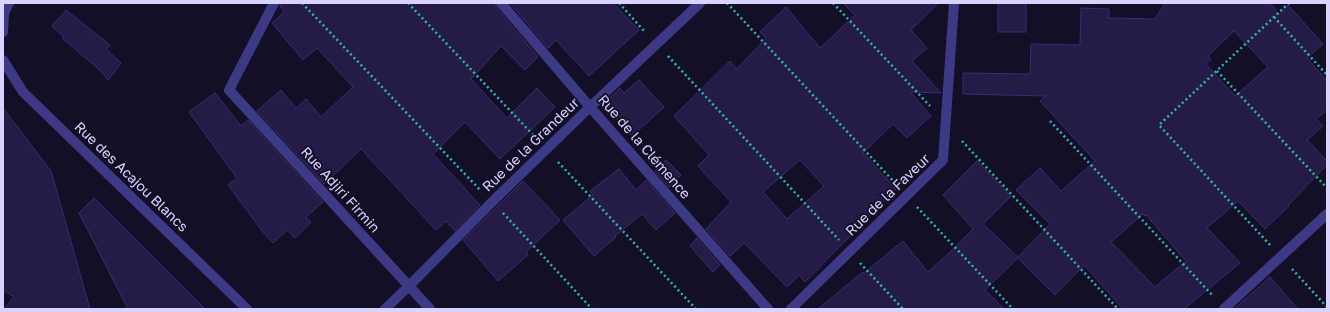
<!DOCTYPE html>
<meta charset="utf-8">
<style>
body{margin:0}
#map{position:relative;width:1330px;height:312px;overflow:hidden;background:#130f26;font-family:"Golos Text",sans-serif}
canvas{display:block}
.frame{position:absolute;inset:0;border:4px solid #d9d4ff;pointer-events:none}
</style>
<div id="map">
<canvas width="1330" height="312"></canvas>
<div class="frame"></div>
</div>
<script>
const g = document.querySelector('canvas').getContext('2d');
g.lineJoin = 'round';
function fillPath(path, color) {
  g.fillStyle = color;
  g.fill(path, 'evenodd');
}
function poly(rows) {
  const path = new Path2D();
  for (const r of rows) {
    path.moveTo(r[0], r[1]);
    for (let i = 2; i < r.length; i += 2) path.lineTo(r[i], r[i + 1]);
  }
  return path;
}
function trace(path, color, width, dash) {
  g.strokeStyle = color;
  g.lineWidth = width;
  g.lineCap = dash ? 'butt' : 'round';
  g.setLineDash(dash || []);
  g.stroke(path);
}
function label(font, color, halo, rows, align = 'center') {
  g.font = font + ' "Golos Text",sans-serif';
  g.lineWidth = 3.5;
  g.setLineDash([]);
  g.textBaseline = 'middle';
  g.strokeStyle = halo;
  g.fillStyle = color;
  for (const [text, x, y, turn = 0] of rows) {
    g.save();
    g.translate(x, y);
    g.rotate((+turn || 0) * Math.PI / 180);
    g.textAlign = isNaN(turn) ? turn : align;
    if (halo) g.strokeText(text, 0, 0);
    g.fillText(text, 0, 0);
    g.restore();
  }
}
const building = poly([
 [280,3,495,3,496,7,538,57,525,70,501,46,471,79,507,118,537,88,555,107,500,159,465,122,433,154,480,205,455,231,446,221,436,230,361,149,324,184,257,111,281,90,296,108,306,99,321,117,353,87,317,48,303,60,272,23,284,12,280,6,280,3],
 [510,3,613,3,639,30,589,76,556,40,548,48,510,3],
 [843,3,938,3,911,30,927,48,912,61,941,93,910,92,931,116,907,138,893,124,863,153,896,189,805,282,799,275,787,287,744,243,730,256,706,229,731,202,698,166,709,155,674,116,730,61,737,69,766,38,760,32,786,7,820,48,855,15,843,3],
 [800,160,824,186,787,219,763,192,800,160],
 [998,3,1026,3,1026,32,998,32,998,3],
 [1165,3,1270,3,1279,14,1288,5,1323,44,1307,58,1327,81,1327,110,1316,119,1323,126,1307,140,1327,161,1327,165,1288,205,1289,206,1265,229,1238,201,1207,228,1240,263,1184,309,1123,309,1084,265,1055,295,1018,258,985,290,1004,309,818,309,863,272,864,273,903,241,928,272,946,256,973,229,943,195,977,161,1011,196,983,224,1018,257,1050,224,1016,190,1040,168,1061,191,1095,161,1040,101,1046,96,963,94,963,73,1030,74,1031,44,1080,45,1081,8,1109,9,1109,18,1155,19,1165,3],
 [1234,31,1268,67,1235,96,1206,64,1211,60,1208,56,1234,31],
 [1143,214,1145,216,1146,215,1186,261,1155,287,1111,242,1143,214],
 [66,10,110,45,106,49,121,63,108,80,102,72,62,38,64,37,52,26,66,10],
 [639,80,664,107,632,136,603,104,620,88,624,93,639,80],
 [215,93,241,126,248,120,323,202,306,217,311,222,295,238,287,230,273,243,263,232,228,185,237,178,189,112,215,93],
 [3,108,51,171,90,309,4,309,14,297,3,290,3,108],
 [666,160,681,175,669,187,655,171,666,160],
 [619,169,636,190,646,180,675,213,656,230,642,214,615,236,616,237,594,256,563,220,593,195,590,191,619,169],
 [523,181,560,220,526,252,528,255,498,281,463,240,523,181],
 [94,198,205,309,128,309,79,213,94,198],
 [697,238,720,265,713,272,690,246,697,238],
 [1270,277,1298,309,1234,309,1270,277]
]);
fillPath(building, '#241b47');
trace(building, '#3b2d73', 1);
trace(poly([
 [302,3,481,191],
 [408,3,536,138],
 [619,3,645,32],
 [727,3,896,184],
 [833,3,930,106],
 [1274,17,1327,75],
 [668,56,839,240],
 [1217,71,1327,188],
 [1050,121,1213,296],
 [962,141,1118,309],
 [558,162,696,309],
 [917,207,1013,309],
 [503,213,592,309],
 [1270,245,1159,125,1289,3],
 [860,263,903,309],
 [1292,269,1327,307]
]), '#2fb8b0', 2.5, [2, 3]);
trace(poly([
 [274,3,229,90,430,309],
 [501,3,590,107,768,309],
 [3,32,4,13,9,3],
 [3,60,23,92,247,309],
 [385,309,409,286,492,202,590,107,700,3],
 [791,309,943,160,954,3],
 [1224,309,1327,214]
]), '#3d3a85', 10);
label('14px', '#d9d4ff', '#130f26', [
 ["Rue de la Grandeur",531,145,-44],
 ["Rue de la Clémence",644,147,49],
 ["Rue des Acajou Blancs",131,177,44],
 ["Rue Adjiri Firmin",340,190,48],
 ["Rue de la Faveur",888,195,-44]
]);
</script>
